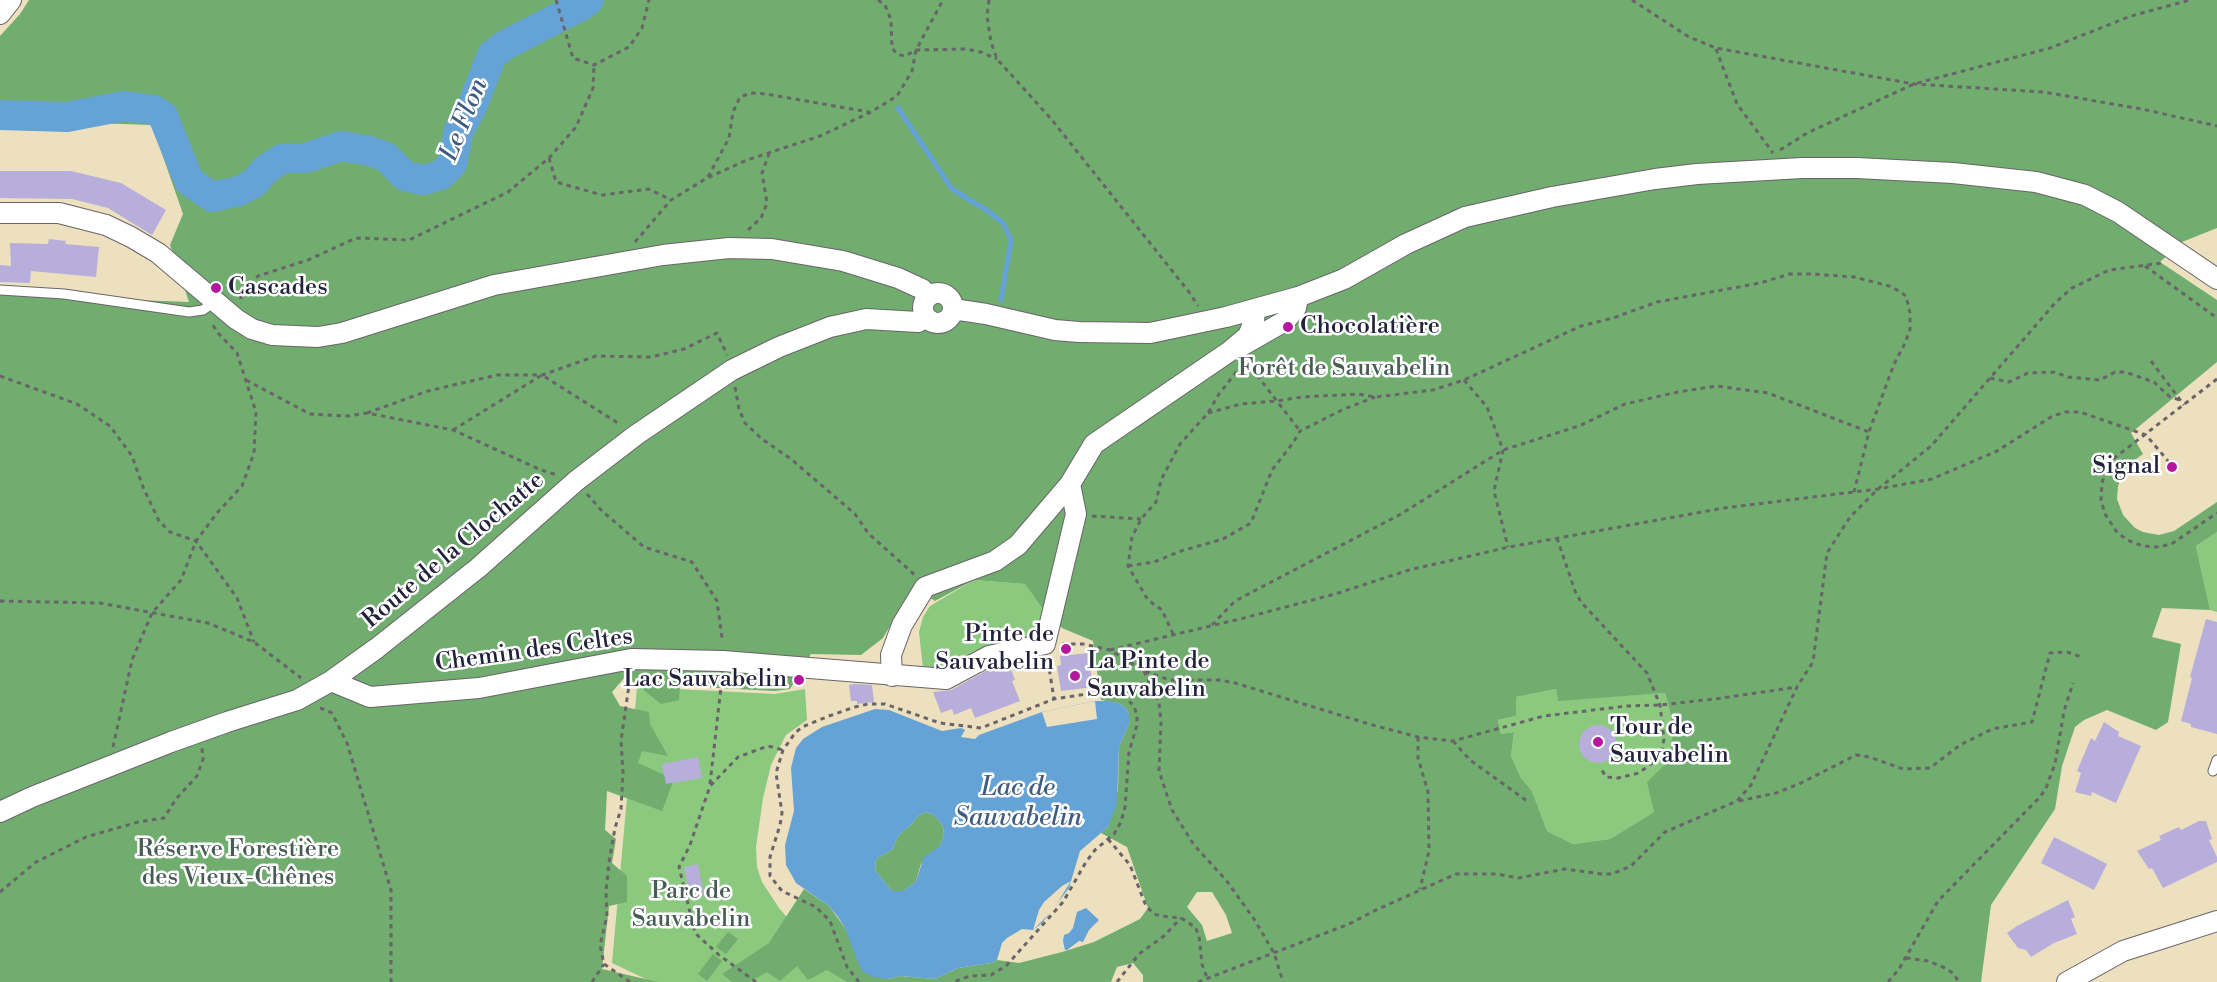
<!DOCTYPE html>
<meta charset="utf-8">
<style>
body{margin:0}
canvas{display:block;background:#ece0bf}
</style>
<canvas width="2217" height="982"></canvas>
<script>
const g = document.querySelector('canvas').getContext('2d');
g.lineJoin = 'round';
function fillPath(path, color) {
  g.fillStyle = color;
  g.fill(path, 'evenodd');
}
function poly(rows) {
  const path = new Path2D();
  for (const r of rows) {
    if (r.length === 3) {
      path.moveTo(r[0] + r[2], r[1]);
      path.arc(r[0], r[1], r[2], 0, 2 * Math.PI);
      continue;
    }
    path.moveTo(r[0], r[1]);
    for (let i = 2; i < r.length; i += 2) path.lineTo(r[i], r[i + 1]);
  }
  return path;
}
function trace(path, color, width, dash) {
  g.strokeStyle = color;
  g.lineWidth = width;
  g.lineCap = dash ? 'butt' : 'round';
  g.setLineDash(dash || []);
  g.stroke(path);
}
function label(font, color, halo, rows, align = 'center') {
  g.font = font + ' "Libre Bodoni",serif';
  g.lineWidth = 5;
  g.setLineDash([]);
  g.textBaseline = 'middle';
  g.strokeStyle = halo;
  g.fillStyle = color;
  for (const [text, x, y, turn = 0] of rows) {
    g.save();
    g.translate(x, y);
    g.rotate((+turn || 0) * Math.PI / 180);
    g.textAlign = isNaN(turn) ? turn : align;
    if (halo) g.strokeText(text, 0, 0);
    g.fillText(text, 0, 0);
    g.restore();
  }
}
fillPath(poly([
 [2217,532,2217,612,2210,610,2196,546],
 [974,580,1025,584,1045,613,1041,635,950,671,923,669,919,632,923,617,930,606],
 [637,687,775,694,805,689,807,720,786,735,771,765,763,798,756,847,757,867,762,882,779,908,803,936,849,982,652,982,612,963],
 [1556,689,1558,700,1665,693,1670,711,1672,736,1669,760,1648,782,1654,812,1610,839,1573,844,1547,831,1532,791,1521,778,1511,756,1514,732,1501,734,1498,720,1516,716,1516,697]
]), '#8bc97f');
fillPath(poly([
 [29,0,2217,0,2217,228,2182,242,2160,262,2217,300,2217,362,2131,433,2143,454,2132,462,2123,473,2118,486,2117,499,2123,515,2135,528,2143,532,2159,535,2174,531,2217,502,2217,532,2196,546,2210,610,2162,608,2152,637,2181,644,2168,722,2156,730,2107,710,2084,720,2075,727,2062,766,2055,809,1991,905,1981,982,1143,982,1143,975,1133,963,1117,967,1111,982,847,982,827,970,808,980,797,966,780,981,767,972,749,982,732,982,722,974,769,943,804,889,829,906,845,928,851,941,888,979,900,976,935,979,958,968,991,963,997,960,1019,963,1062,952,1094,942,1140,919,1148,908,1127,847,1101,833,1108,827,1118,790,1119,747,1129,724,1129,714,1125,707,1118,703,1101,700,1093,641,1062,628,1048,617,1025,584,974,580,935,601,913,587,883,638,861,655,811,654,790,689,775,691,680,686,679,700,661,704,626,676,612,692,620,706,649,712,650,724,668,756,642,751,638,763,674,779,662,811,607,791,605,830,616,839,612,863,627,876,627,902,609,906,602,969,658,982,0,982,0,295,189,302,170,245,183,214,152,125,0,120,0,36,20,14],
 [1556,689,1558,701,1665,693,1670,711,1672,736,1669,760,1647,782,1654,812,1610,839,1573,844,1547,831,1532,791,1521,778,1511,756,1514,732,1501,734,1498,720,1516,716,1516,697],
 [1197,892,1212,892,1226,915,1232,933,1207,941,1202,925,1187,907],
 [926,812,934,815,943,826,944,835,940,846,921,864,916,881,910,886,903,891,892,891,875,870,876,859,892,850,899,835,911,825,918,816],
 [728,932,738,939,726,954,716,947],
 [713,954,722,961,707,981,698,974]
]), '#70ad6e');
fillPath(poly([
 [1095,701,1109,701,1118,703,1125,707,1129,714,1129,724,1119,747,1117,804,1108,827,1080,851,1069,888,1042,923,1033,930,1022,929,1007,938,1002,943,997,960,991,963,958,968,935,979,900,976,888,979,873,977,861,970,845,928,838,917,829,906,796,883,786,865,785,845,794,811,791,768,796,748,803,739,822,727,875,709,889,710,942,731,961,728,965,730,961,737,975,739,979,735,1042,712],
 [926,812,934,815,943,826,944,835,940,846,924,857,916,881,910,886,903,891,892,891,875,870,876,859,892,850,899,835,911,825,918,816],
 [1086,908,1099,920,1089,930,1083,942,1079,941,1067,950,1065,950,1063,941,1064,935,1069,933,1073,928,1077,912]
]), '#65a2d6');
fillPath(poly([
 [1095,701,1097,719,1047,727,1042,712],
 [1071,881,1053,910,1033,930,1039,910,1044,902,1062,886]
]), '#ece0bf');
trace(poly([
 [898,108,952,189,988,211,1003,223,1011,240,1001,300]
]), '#65a2d6', 5);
trace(poly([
 [0,115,67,117,124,106,154,110,163,116,189,181,212,197,239,191,254,183,265,170,283,158,306,158,341,146,370,151,386,157,405,176,423,180,441,175,452,164,459,130,471,109,492,55,505,45,581,6,589,0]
]), '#65a2d6', 30);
fillPath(poly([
 [0,171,71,171,121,183,166,210,152,235,108,208,72,199,0,198],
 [49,239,66,241,65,244,99,247,96,277,31,271,30,283,0,282,0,265,11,266,10,243,48,244],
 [2206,619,2217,622,2217,734,2191,727,2191,724,2181,721,2192,678,2190,677],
 [1088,653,1093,687,1061,691,1057,666,1061,665,1060,656],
 [1009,664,1015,680,1012,681,1020,701,975,718,971,708,954,715,952,709,941,713,933,692,951,690,993,667],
 [855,684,872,685,874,702,857,704,857,701,851,701,849,685],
 [2104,722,2119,732,2118,736,2141,746,2116,803,2092,792,2091,796,2075,792,2081,773,2077,771,2091,738,2095,741],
 [1598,744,19],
 [698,757,702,778,666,784,662,764],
 [2199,821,2206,821,2212,839,2209,840,2217,857,2217,862,2163,888,2152,868,2149,869,2137,851,2161,840,2159,836,2179,827,2181,830],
 [2054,837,2107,864,2094,890,2041,863],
 [698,864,704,895,690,898,684,867],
 [2068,900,2075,917,2071,919,2077,934,2054,943,2031,957,2026,950,2018,948,2007,933,2017,926]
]), '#b7aedb');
const lane = poly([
 [0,290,64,294,189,312,203,310,214,302],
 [2213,771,2217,760]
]);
const street = poly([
 [0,14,11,0],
 [0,213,59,213,106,225,131,237,158,253,236,319,252,329,272,335,318,337,342,333,494,285,663,255,729,248,772,249,843,261,898,278,922,289,928,296],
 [938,308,15],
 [953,309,986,314,1055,330,1079,332,1150,333,1226,317,1298,297,1344,279,1406,244,1465,217,1552,197,1655,179,1697,174,1802,168,1857,168,1953,173,2036,182,2085,195,2118,212,2217,279],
 [1243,345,1285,321,1296,308,1298,297],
 [892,676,891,655,902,625,925,587,995,561,1018,545,1070,484,1094,444,1230,351,1248,336,1254,321,1255,309],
 [331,681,370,697,479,688,631,659,723,661,946,679,989,656,1045,644,1076,514,1070,484],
 [0,812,32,797,171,742,227,722,297,700,331,681,377,648,478,568,576,481,636,435,732,370,779,347,830,327,866,319,918,322,926,317],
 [2067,982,2123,951,2217,921]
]);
trace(lane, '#696469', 11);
trace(street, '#696469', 22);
trace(poly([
 [556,0,573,58,594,65,629,47,642,28,649,0],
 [878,0,885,5,891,20,892,48,897,54,905,56,916,50,966,49,981,52,997,59],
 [989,0,987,16,991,42,997,59,1052,120,1189,292,1198,306],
 [1632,0,1689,37,1716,48,1914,84,2043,92,2142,109,2217,126],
 [1716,49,1737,104,1773,153],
 [1780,150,1807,133,1914,84,2050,48,2131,16,2190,0],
 [549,158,556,182,602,195,649,189,671,200],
 [708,177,729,138,733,112,740,97,751,93,766,94,869,112],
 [748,230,761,218,767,203,762,173,769,154],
 [635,242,671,200,707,178,747,160,820,136,871,112,897,96,912,71,916,50,943,0],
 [2145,266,2217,318],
 [241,299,241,295,258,276,308,260,356,238,409,240,508,192,549,158,576,127,593,88,594,65],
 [1246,361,1300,431],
 [2151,361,2184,405],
 [0,376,77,404,110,426,132,456,143,487,159,521,170,532,196,541,237,598,254,642],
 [1990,378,2009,382,2028,373,2054,372,2068,377,2100,380,2115,372,2125,372,2154,382,2170,397,2180,400],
 [2217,379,2113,459,2106,471,2102,483,2101,500,2105,514,2116,531,2127,540,2143,546,2160,547,2173,543,2217,513],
 [246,380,310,414,348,416,367,413,453,430,541,470,557,475],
 [1464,380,1487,407,1503,450,1494,491,1508,547],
 [735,387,739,409,745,423,762,439,791,459,855,514,868,533,915,575],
 [367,413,428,391,497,375,542,375,596,356,651,357,684,349,717,333,727,355],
 [1208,413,1241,404,1277,401,1302,397,1358,394,1376,397,1433,390,1464,380,1581,326,1613,318,1657,302,1760,283,1790,274,1811,274,1854,277,1889,286,1899,291,1906,296,1910,313,1910,330,1904,345,1894,364,1869,432,1854,492],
 [453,430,542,375,621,425],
 [587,494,602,511,644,547,692,562,717,601,722,638],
 [1092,516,1141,519],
 [1557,538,1575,591,1581,602,1647,673,1660,705,1664,739,1661,753,1652,763,1639,773,1618,778,1606,777,1600,767],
 [1128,566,1154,562,1181,551,1223,539,1251,523,1272,470,1293,443,1300,431,1344,409,1375,397],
 [0,601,100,603,208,623,254,642,301,678],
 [1212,625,1235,601,1401,514,1503,450,1579,426,1625,404,1678,392,1717,386,1768,393,1869,432],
 [1173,634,1162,610,1148,600,1128,566,1132,537,1141,519,1156,502,1161,480,1180,444,1208,413,1219,394,1241,366],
 [1062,644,1083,644,1110,650,1144,671,1170,680,1219,680,1235,683,1369,724,1418,737,1453,741,1544,716,1627,706,1660,705,1722,698,1797,687],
 [1110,650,1244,618,1335,594,1409,570,1509,547,1724,508,1878,489,1932,479,1997,451,2051,417,2065,412,2080,412,2146,435,2168,461],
 [1048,661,1054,699],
 [1144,671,1159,703,1161,722,1159,771,1172,810,1194,845,1226,880,1254,919,1274,953,1283,982],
 [320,708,332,713,347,743,391,890,391,982],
 [1418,737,1418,758,1428,792,1429,851,1420,889],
 [1453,741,1470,760,1527,801],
 [113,747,132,660,152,613,181,580,196,541,217,513,242,486,254,453,256,412,237,353,218,333,211,322],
 [710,784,722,678],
 [1739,801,1776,793,1799,784,1856,755,1869,757,1903,769,1930,768,1960,745,1992,729,2032,722,2050,653,2067,652,2081,657],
 [1108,839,1130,865,1146,906,1154,914,1161,916,1181,918,1195,927,1199,936,1202,964,1207,978],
 [0,892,36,862,86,837,138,822,164,818,176,799,197,776,203,759,202,748],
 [1906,958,1928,961,1943,967,1953,973,1959,982],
 [592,982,604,964],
 [630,982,604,964,600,945,607,916,606,892,609,862,615,828,621,809,623,773,621,741,630,678],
 [756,982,719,955,695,933,679,867,690,845,710,786,738,757,768,746,783,750],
 [859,982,847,967,830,921,816,907,782,891,770,876,770,857,780,825,782,813,776,773,783,750,795,733,802,727,829,716,855,707,868,704,885,704,940,723,981,728,1054,699,1107,691,1123,695,1134,706,1137,715,1137,725,1129,752,1125,807,1121,822,1114,834,1095,850,1086,862,1063,902,1006,966,991,975,970,976,953,982],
 [1117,982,1139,954,1164,936,1181,918],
 [1198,982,1349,924,1376,910,1456,874,1497,874,1518,878,1565,869,1602,874,1612,874,1631,866,1665,832,1737,801,1751,785,1797,687,1813,662,1827,553,1850,517,1878,489,1931,446,2056,302,2072,288,2109,270,2162,263],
 [1888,982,1899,969,1938,901,2040,797,2046,788,2055,764,2064,711,2073,683]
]), '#696469', 3, [4.5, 4.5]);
trace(lane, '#fff', 9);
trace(street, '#fff', 20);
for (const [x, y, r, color] of [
 [216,288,6,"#b5179e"],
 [1288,327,6,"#b5179e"],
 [2172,467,6,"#b5179e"],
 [1066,649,6,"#b5179e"],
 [1075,676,6,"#b5179e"],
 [799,680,6,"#b5179e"],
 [1598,742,6,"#b5179e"]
]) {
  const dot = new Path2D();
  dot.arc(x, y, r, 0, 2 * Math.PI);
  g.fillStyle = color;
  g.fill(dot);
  trace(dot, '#fff', 2);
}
label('24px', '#22223b', '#fff', [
 ["Cascades",228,288],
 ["Chocolatière",1300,327],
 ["Signal",2160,467,"right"],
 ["Pinte de",1054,635,"right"],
 ["Sauvabelin",1054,663,"right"],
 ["La Pinte de",1087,662],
 ["Sauvabelin",1087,690],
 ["Lac Sauvabelin",787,680,"right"],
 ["Tour de",1610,728],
 ["Sauvabelin",1610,756]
], 'left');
label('24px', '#475c53', '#fff', [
 ["Forêt de Sauvabelin",1344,369],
 ["Réserve Forestière",238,850],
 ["des Vieux-Chênes",238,878],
 ["Parc de",691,892],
 ["Sauvabelin",691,920]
]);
label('24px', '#22223b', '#fff', [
 ["Route de la Clochatte",454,551,-40],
 ["Chemin des Celtes",534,651,-8]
]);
label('italic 26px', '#405c81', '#fff', [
 ["Le Flon",465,120,-68],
 ["Lac de",1018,789],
 ["Sauvabelin",1018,819]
]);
</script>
